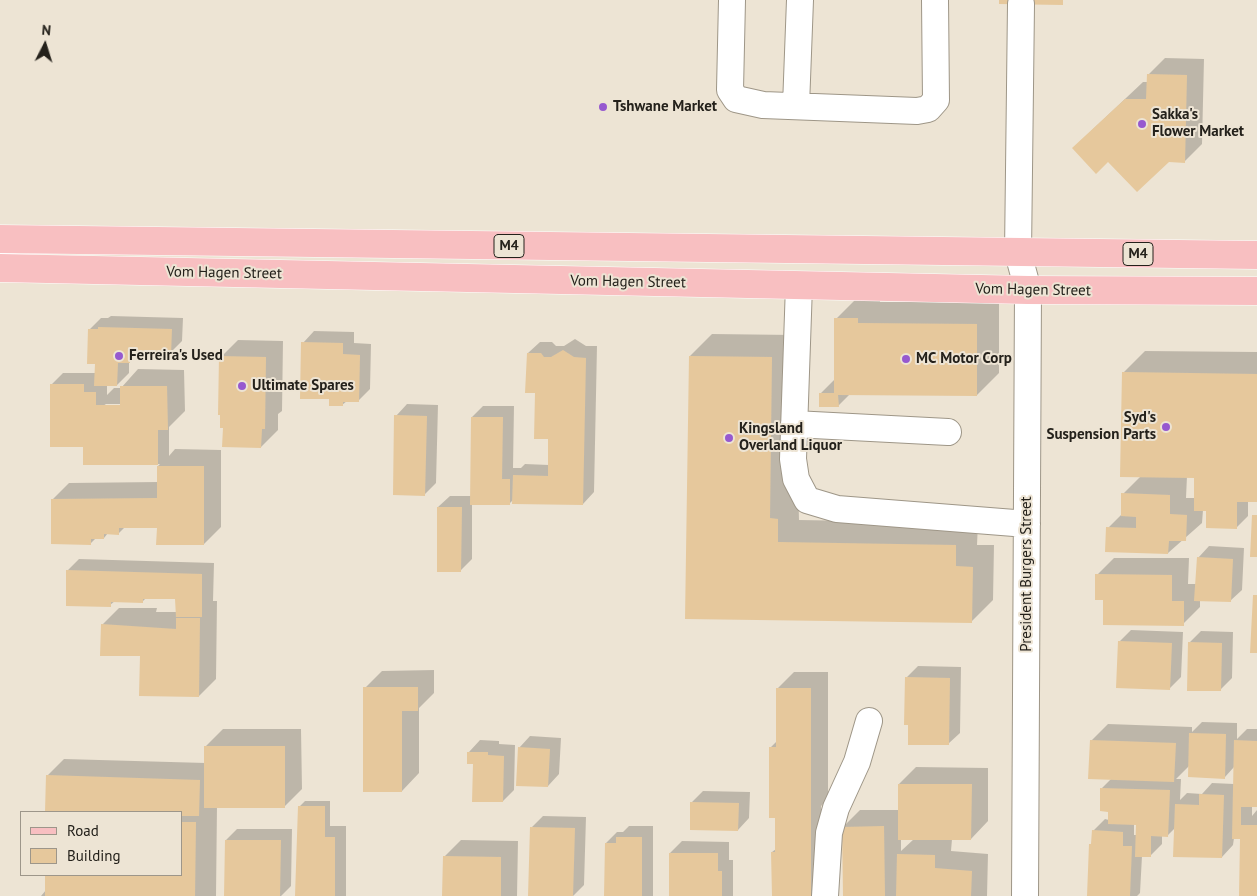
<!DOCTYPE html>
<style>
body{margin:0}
#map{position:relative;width:1257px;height:896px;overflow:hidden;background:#ede4d4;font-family:"PT Sans",sans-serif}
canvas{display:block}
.legend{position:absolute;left:20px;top:811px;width:162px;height:65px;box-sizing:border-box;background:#ede4d4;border:1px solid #9d968a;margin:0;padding:6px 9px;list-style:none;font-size:15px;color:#24211b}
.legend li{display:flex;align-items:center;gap:10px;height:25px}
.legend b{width:25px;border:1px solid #9d968a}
.north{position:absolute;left:20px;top:20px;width:50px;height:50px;-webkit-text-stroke:4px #ede4d4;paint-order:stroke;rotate:5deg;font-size:14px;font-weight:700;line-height:20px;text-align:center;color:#24211b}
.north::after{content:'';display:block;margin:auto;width:18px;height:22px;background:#24211b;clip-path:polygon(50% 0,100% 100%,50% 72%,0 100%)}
</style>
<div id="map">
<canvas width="1257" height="896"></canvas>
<ul class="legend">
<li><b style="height:6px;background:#f8bfc1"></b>Road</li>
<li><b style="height:14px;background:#e6c89c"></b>Building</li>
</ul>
<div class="north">N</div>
</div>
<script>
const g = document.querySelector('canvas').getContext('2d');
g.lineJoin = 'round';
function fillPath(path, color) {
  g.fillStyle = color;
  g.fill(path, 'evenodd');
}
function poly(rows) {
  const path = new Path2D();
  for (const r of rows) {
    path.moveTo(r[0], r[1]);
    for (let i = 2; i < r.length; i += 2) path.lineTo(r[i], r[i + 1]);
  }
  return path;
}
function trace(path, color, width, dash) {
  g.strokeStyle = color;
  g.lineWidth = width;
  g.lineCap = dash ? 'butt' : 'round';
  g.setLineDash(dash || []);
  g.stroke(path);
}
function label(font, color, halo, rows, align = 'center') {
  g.font = font + ' "PT Sans",sans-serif';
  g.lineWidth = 4;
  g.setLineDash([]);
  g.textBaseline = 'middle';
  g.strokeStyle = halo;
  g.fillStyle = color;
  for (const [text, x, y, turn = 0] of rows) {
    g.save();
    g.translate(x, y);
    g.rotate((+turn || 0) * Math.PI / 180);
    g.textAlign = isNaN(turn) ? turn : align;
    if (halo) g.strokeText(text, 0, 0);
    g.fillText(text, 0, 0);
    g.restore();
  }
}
fillPath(poly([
 [1165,58,1204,59,1202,144,1185,161,1091,131,1143,82,1148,82,1148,75],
 [858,297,880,297,880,302,999,302,999,373,977,395,850,394,838,406,820,394,835,379,836,319],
 [111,316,183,318,182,341,170,353,154,352,149,357,135,357,129,362,129,373,117,385,107,385,107,395,114,388,121,388,138,369,184,370,185,411,169,427,169,456,175,449,221,450,221,527,204,544,158,527,126,526,118,534,108,533,104,538,96,538,91,543,52,500,69,483,158,482,158,466,160,464,85,464,84,446,52,384,63,373,96,373,96,363,89,330,101,318,108,318],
 [106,404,126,404,126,406,103,406],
 [314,331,354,332,354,343,371,344,370,389,358,401,347,401,342,405,330,398,303,343],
 [712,334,794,335,799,520,978,523,977,545,994,545,993,600,971,622,686,617,690,356],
 [575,339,586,346,597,346,594,492,583,504,513,500,509,504,472,504,472,559,460,571,438,507,450,496,471,496,472,417,483,406,514,406,513,468,521,468,525,464,549,465,549,438,528,353,540,342,552,342,556,346,564,346],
 [238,340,283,341,282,411,278,414,278,430,261,447,224,426,221,357],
 [1145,351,1257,352,1257,501,1248,500,1248,516,1236,528,1207,510,1203,510,1202,523,1168,553,1108,528,1122,514,1123,494,1141,476,1123,373],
 [1187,476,1196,478,1196,498,1186,498],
 [407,404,438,405,436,483,425,494,396,416],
 [1209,546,1244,548,1242,590,1230,601,1200,600,1200,607,1183,624,1104,599,1097,575,1114,558,1189,558,1188,584,1196,584,1198,558],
 [79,559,214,563,213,601,217,601,216,679,199,696,102,625,119,608,157,608,156,612,177,612,177,598,146,598,143,601,115,601,110,605,67,571],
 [1131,630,1183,632,1181,677,1170,688,1119,642],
 [1201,631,1233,632,1232,678,1220,690,1189,643],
 [918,666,961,667,960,733,948,744,906,678],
 [434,670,434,693,419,708,419,773,402,791,365,688,382,671],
 [794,672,828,672,828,799,821,806,822,888,814,896,773,896,772,852,776,849,776,818,770,748,777,741,777,689],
 [1202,722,1237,723,1237,739,1247,729,1257,729,1257,806,1252,806,1252,816,1257,810,1257,896,1240,896,1242,836,1234,838,1233,845,1222,857,1175,828,1168,835,1162,835,1162,844,1150,856,1142,856,1140,893,1137,896,1088,896,1090,845,1093,842,1093,831,1105,819,1109,820,1110,810,1101,789,1111,779,1091,741,1108,724,1192,727,1192,732],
 [1189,766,1225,777,1234,767,1234,784,1212,783,1202,794,1187,793,1180,800,1181,779,1176,779],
 [1134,823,1137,824,1137,835,1134,835],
 [223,729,301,729,302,789,285,806,217,806,216,896,41,896,46,890,46,875,181,875,181,812,47,812,47,776,64,759,206,763,206,746],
 [530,736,561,738,559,774,548,786,519,748],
 [480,740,499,741,499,744,515,745,514,790,503,801,474,763,469,752],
 [916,767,988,768,988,821,971,839,952,839,951,851,988,854,987,896,898,896,898,894,896,896,844,896,843,827,860,810,899,810,899,784],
 [901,839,914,839,901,851],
 [703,791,750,792,749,818,738,830,691,803],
 [305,801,330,801,330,826,346,826,346,896,296,896,300,806],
 [543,816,586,817,584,885,573,896,557,896,532,827],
 [629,826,653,826,653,896,606,896,606,843,617,832,623,832],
 [237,829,292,829,291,886,281,896,225,896,226,840],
 [461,840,518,841,517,896,444,896,444,857],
 [682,841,729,842,729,860,733,860,733,896,670,896,670,853]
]), '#0003');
fillPath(poly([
 [999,0,1063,0,1063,5,999,4],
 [1147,74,1187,75,1185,163,1169,162,1137,192,1108,162,1096,174,1072,148,1125,99,1146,99],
 [834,318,858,318,858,323,977,324,977,396,838,395,839,407,819,407,819,393,834,393],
 [98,327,172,329,171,354,150,354,150,358,130,358,130,363,118,363,117,386,94,386,95,364,87,364,88,329,98,329],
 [301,342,343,343,343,354,360,355,359,402,343,402,343,406,329,406,329,399,300,399],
 [563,350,574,357,586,358,583,505,512,504,513,475,548,476,548,439,534,439,535,393,525,393,527,353,541,353,544,357,551,357],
 [219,356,266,357,265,429,262,429,261,448,222,447,223,428,220,428,220,415,218,415],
 [689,356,772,357,770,518,778,519,778,542,956,545,956,566,973,567,972,623,685,619],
 [1122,372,1257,374,1257,502,1237,502,1237,529,1206,528,1206,511,1194,511,1194,478,1120,477],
 [50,384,84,384,84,392,96,392,96,405,120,405,120,386,167,386,168,430,158,430,158,465,83,465,83,447,50,447],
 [394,415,427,416,425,496,393,495],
 [471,417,503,417,502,479,510,479,510,505,470,505],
 [157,466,204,466,204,545,156,545,157,528,119,528,119,535,104,534,104,539,91,539,91,545,51,544,51,499,157,498],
 [1121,493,1170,495,1170,514,1187,515,1186,541,1169,541,1168,554,1105,552,1106,527,1136,528,1136,517,1121,516],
 [437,507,462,507,461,572,437,572],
 [1252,515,1257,515,1257,557,1250,557],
 [1197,557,1233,559,1231,602,1194,601],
 [66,570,202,574,202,617,176,617,175,599,143,599,143,603,111,602,111,607,66,606],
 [1095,574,1172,575,1172,601,1184,601,1184,626,1103,625,1103,600,1095,600],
 [1253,595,1257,595,1257,653,1250,653],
 [176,618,200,618,199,697,139,696,140,656,100,656,101,624,176,629],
 [1118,641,1172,643,1170,690,1116,688],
 [1188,642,1222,643,1221,691,1187,691],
 [905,677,950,678,949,745,908,745,908,725,904,725],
 [363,687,418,687,418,711,402,711,402,792,363,792],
 [776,688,811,688,811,896,772,896,771,852,775,852,775,818,769,818,769,747,776,747],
 [1189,733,1226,734,1225,779,1188,777],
 [1090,740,1176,743,1174,782,1088,779],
 [1234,740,1257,741,1257,807,1241,807,1241,825,1257,825,1257,896,1239,896,1240,839,1232,839],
 [204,746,285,746,285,808,204,808],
 [518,747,550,749,548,787,516,786],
 [467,752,488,752,488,755,504,756,503,802,472,802,473,764,467,764],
 [46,775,200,780,199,816,181,816,181,812,45,812],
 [898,784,972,784,971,840,898,840],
 [1100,788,1170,790,1168,837,1151,836,1151,857,1135,857,1136,825,1108,824,1108,812,1100,811],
 [1199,794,1224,795,1222,858,1173,857,1175,804,1199,805],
 [690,802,739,803,738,831,690,830],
 [298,806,325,806,325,837,335,837,335,896,295,896],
 [181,822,196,822,195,896,45,896,45,875,181,875],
 [884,826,885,896,843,896,842,827],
 [530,827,575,828,573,896,528,896],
 [1092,830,1123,832,1123,846,1132,846,1130,896,1087,896,1089,844,1091,844],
 [616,837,642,837,642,896,604,896,605,843,616,843],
 [225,840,281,840,280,896,224,896],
 [669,853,718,853,718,871,722,871,722,896,669,896],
 [897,854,935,855,935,868,972,871,971,896,896,896],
 [443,856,501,857,501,896,442,896]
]), '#e6c89c');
const minor = poly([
 [732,0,730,90,736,99,763,105,917,111,928,109,936,100,935,0],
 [1021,4,1018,253,1028,290,1025,896],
 [796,106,800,0],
 [799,285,793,459,796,479,807,500,837,509,1027,524],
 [794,424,948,432],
 [825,896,829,833,836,808,857,762,869,721]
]);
const major = poly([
 [0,239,1257,255],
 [0,268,1028,290,1257,291]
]);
trace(minor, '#9e9687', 28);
trace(major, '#fff', 29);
trace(minor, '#fff', 26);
trace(major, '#f8bfc1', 28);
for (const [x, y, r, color] of [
 [603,107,5,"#9659cf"],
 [1142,124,5,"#9659cf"],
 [119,356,5,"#9659cf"],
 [906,359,5,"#9659cf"],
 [242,386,5,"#9659cf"],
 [1166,427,5,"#9659cf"],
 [729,438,5,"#9659cf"]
]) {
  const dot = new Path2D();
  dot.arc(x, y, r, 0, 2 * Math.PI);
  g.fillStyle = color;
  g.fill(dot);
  trace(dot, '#ede4d4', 2);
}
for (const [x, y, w] of [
 [509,246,30],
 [1138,254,30]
]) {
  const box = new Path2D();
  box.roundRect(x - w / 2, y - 11.5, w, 23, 4);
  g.fillStyle = '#ede4d4';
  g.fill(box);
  trace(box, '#24211b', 1);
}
label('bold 14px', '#24211b', null, [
 ["M4",509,246],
 ["M4",1138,254]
]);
label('bold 15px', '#24211b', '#ede4d4', [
 ["Tshwane Market",613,107],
 ["Sakka's",1152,115],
 ["Flower Market",1152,132],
 ["Ferreira's Used",129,356],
 ["MC Motor Corp",916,359],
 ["Ultimate Spares",252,386],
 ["Syd's",1156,418,"right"],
 ["Suspension Parts",1156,435,"right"],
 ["Kingsland",739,429],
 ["Overland Liquor",739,446]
], 'left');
label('15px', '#24211b', '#ede4d4', [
 ["Vom Hagen Street",224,273,1],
 ["Vom Hagen Street",628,282,1],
 ["Vom Hagen Street",1033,290,1],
 ["President Burgers Street",1027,574,-90]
]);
</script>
